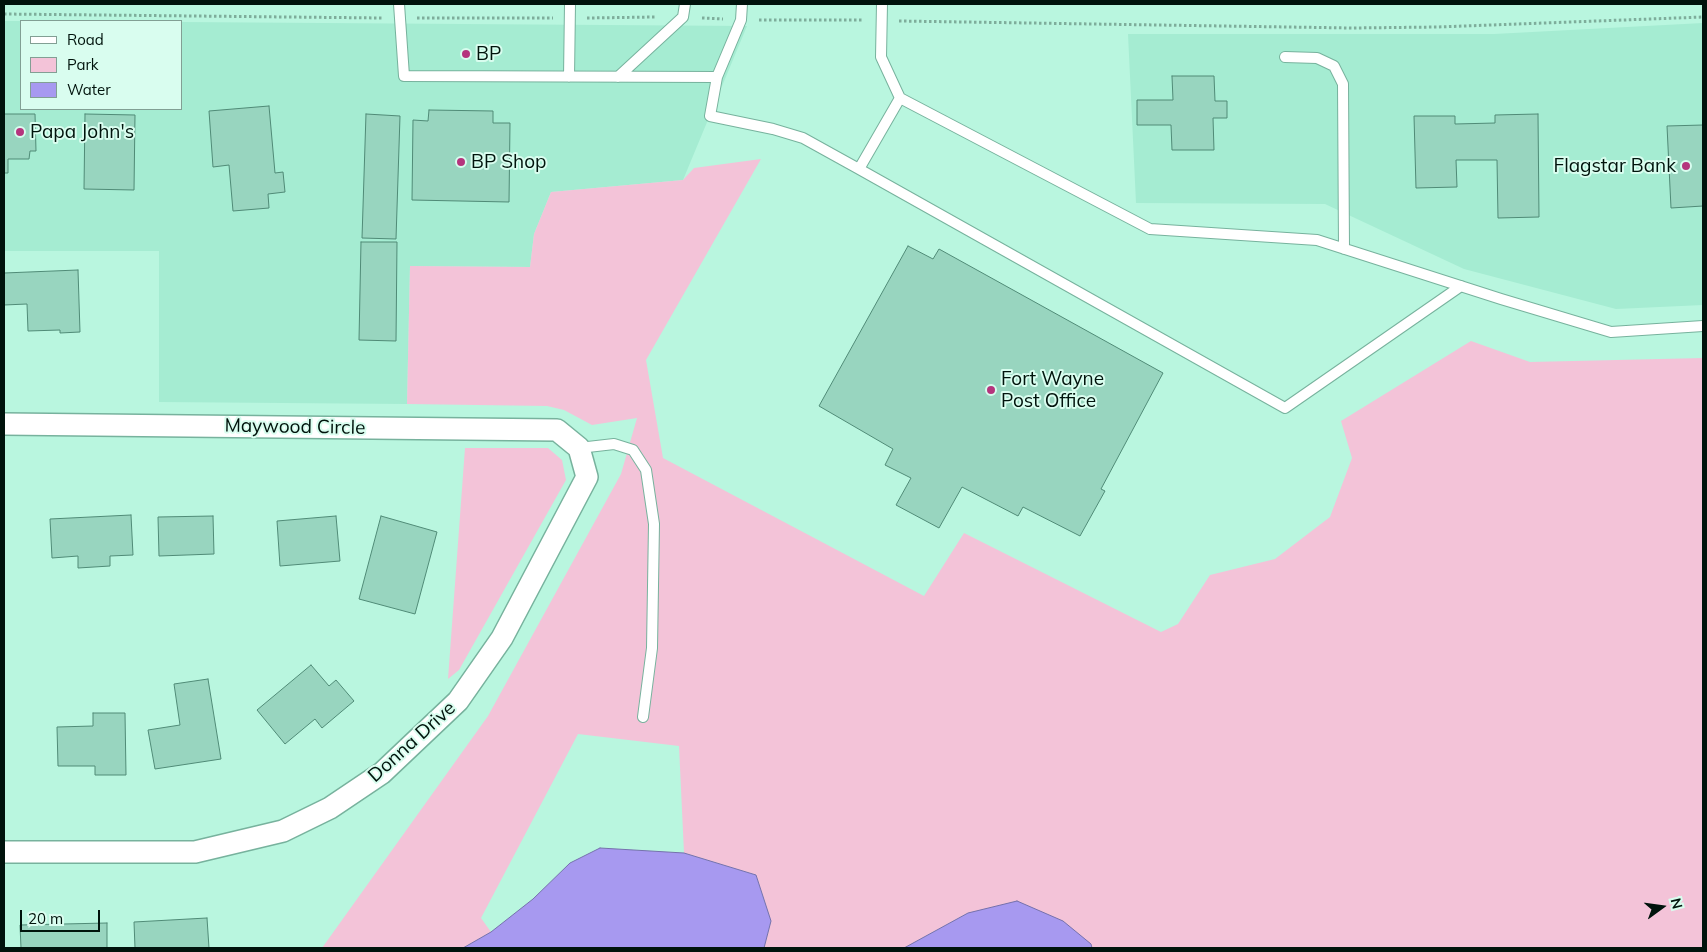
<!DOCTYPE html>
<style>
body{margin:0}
#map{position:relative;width:1707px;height:952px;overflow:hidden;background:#b9f6df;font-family:Mulish,sans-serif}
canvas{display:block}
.frame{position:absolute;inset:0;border:5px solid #00130c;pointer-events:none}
.legend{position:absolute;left:20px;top:20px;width:162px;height:90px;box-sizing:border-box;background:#d9fdef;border:1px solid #829f94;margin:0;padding:6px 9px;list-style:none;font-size:15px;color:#00130c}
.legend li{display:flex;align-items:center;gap:10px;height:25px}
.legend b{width:25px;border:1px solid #829f94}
.north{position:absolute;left:1637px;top:882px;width:50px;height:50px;-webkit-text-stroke:4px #d9fdef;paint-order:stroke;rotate:76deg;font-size:14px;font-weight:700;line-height:20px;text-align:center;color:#00130c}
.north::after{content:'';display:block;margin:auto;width:18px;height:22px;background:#00130c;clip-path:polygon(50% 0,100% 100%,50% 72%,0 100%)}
.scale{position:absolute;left:20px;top:910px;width:80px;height:22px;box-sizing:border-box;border:2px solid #00130c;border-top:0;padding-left:6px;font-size:15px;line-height:18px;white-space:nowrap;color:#00130c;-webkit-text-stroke:4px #d9fdef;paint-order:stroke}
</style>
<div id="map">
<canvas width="1707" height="952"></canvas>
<div class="frame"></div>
<ul class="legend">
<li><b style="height:6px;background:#fff"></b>Road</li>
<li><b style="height:14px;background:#f3c3d8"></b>Park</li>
<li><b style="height:14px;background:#a799f0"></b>Water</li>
</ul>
<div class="north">N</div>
<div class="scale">20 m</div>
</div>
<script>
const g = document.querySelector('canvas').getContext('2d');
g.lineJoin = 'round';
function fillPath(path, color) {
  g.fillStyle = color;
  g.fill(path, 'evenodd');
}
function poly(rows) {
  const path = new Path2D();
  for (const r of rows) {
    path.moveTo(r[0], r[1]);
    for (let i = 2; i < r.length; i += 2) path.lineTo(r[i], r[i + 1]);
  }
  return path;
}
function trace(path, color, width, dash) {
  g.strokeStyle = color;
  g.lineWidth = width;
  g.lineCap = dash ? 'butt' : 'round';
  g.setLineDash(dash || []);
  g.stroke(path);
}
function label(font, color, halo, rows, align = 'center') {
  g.font = font + ' Mulish,sans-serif';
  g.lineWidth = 4;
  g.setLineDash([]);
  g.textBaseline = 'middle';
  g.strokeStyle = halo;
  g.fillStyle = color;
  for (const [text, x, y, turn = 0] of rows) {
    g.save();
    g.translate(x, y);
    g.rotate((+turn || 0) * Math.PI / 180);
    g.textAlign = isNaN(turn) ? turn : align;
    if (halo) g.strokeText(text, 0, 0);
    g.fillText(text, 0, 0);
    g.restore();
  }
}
fillPath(poly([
 [4,21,55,21,21,21,21,109,181,109,181,22,747,26,683,180,551,192,534,234,530,267,410,266,407,404,159,402,159,251,4,251],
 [1703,23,1703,305,1616,309,1464,269,1325,204,1136,203,1128,34,1494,34]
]), '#a5ecd2');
fillPath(poly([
 [761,159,646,360,663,458,924,596,964,533,1161,632,1178,624,1210,575,1275,559,1330,517,1352,458,1341,421,1471,341,1530,362,1703,358,1703,948,1092,948,1091,944,968,913,904,948,764,948,771,921,756,875,684,853,679,746,578,734,481,918,491,932,463,948,322,948,488,716,621,474,637,418,592,425,564,410,547,406,407,404,410,266,530,267,534,234,551,192,683,180,694,168],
 [465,448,548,448,562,460,566,480,459,670,448,679]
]), '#f3c3d8');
const water = poly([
 [600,848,684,853,756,875,771,921,764,948,463,948,491,932,533,899,570,863,600,848],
 [1017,901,1063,921,1091,944,1092,948,904,948,968,913,1017,901]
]);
fillPath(water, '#a799f0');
trace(water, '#7571ac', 1);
const building = poly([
 [1172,76,1214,76,1215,101,1227,101,1227,118,1213,118,1214,150,1172,150,1171,125,1137,125,1137,100,1173,100,1172,76],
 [269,106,275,173,283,172,285,192,268,194,269,208,233,211,229,165,213,167,209,111,269,106],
 [429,110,493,111,493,123,510,123,509,202,412,200,413,120,428,121,429,110],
 [4,114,35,114,36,151,30,151,29,159,8,159,8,173,4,173,4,114],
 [85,114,135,115,134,190,84,189,85,114],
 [366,114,400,116,396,239,362,238,366,114],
 [1538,114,1539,217,1498,218,1497,160,1456,160,1457,187,1416,188,1414,116,1455,116,1455,124,1495,123,1495,115,1538,114],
 [1703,125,1703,206,1671,208,1667,126,1703,125],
 [361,242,397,242,396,341,359,340,361,242],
 [908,246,933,259,939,249,1163,373,1101,489,1105,491,1080,536,1023,507,1018,516,962,487,939,528,896,505,911,478,885,465,893,449,819,406,908,246],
 [78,270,80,332,60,333,60,330,28,331,27,304,4,305,4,273,78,270],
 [131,515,133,555,110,556,110,566,78,568,78,556,52,558,50,519,131,515],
 [213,516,214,554,159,556,158,517,213,516],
 [336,516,340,561,280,566,277,521,336,516],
 [381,516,437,532,415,614,359,599,381,516],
 [311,665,329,686,336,680,354,701,322,728,315,719,285,744,257,710,311,665],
 [208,679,221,759,155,769,148,730,180,725,174,684,208,679],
 [93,713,125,713,126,775,95,775,95,766,58,766,57,727,93,726,93,713],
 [207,918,209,948,135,948,134,922,207,918],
 [107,923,107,948,21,948,20,925,107,923]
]);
fillPath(building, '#98d5bf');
trace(building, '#508b77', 1);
const lane = poly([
 [399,4,404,76,717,77,710,116,773,129,803,138,859,169,900,98,881,57,882,4],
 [1285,57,1317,58,1334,66,1343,84,1344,249],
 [569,77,570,4],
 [618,77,683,17,685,4],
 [717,77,741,20,742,4],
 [900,98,1150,229,1317,240,1501,299,1611,332,1703,326],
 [859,169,1285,408,1461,286],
 [579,448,614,444,633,450,646,470,654,524,652,648,643,717]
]);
const street = poly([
 [4,424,557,430,579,448,587,477,502,638,458,701,382,773,330,808,283,831,195,852,4,852]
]);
trace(lane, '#77b29d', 12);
trace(street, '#77b29d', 24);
trace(poly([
 [4,14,383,18],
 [417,18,553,18],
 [587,18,655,17],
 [702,18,723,19],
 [759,20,863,20],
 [899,21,1352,28,1438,27,1703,17]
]), '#7ead9b', 3, [2.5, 2.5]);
trace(lane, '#fff', 10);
trace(street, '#fff', 21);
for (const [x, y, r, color] of [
 [466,54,5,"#b5347d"],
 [20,132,5,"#b5347d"],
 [461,162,5,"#b5347d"],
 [1686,166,5,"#b5347d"],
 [991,390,5,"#b5347d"]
]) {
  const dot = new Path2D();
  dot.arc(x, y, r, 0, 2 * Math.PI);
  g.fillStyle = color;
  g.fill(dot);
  trace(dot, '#d9fdef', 2);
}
label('19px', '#00130c', '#d9fdef', [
 ["BP",476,54],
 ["Papa John's",30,132],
 ["BP Shop",471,162],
 ["Flagstar Bank",1676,166,"right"],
 ["Fort Wayne",1001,379],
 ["Post Office",1001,401]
], 'left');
label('19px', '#00130c', '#d9fdef', [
 ["Maywood Circle",295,427,1],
 ["Donna Drive",412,742,-42]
]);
</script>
